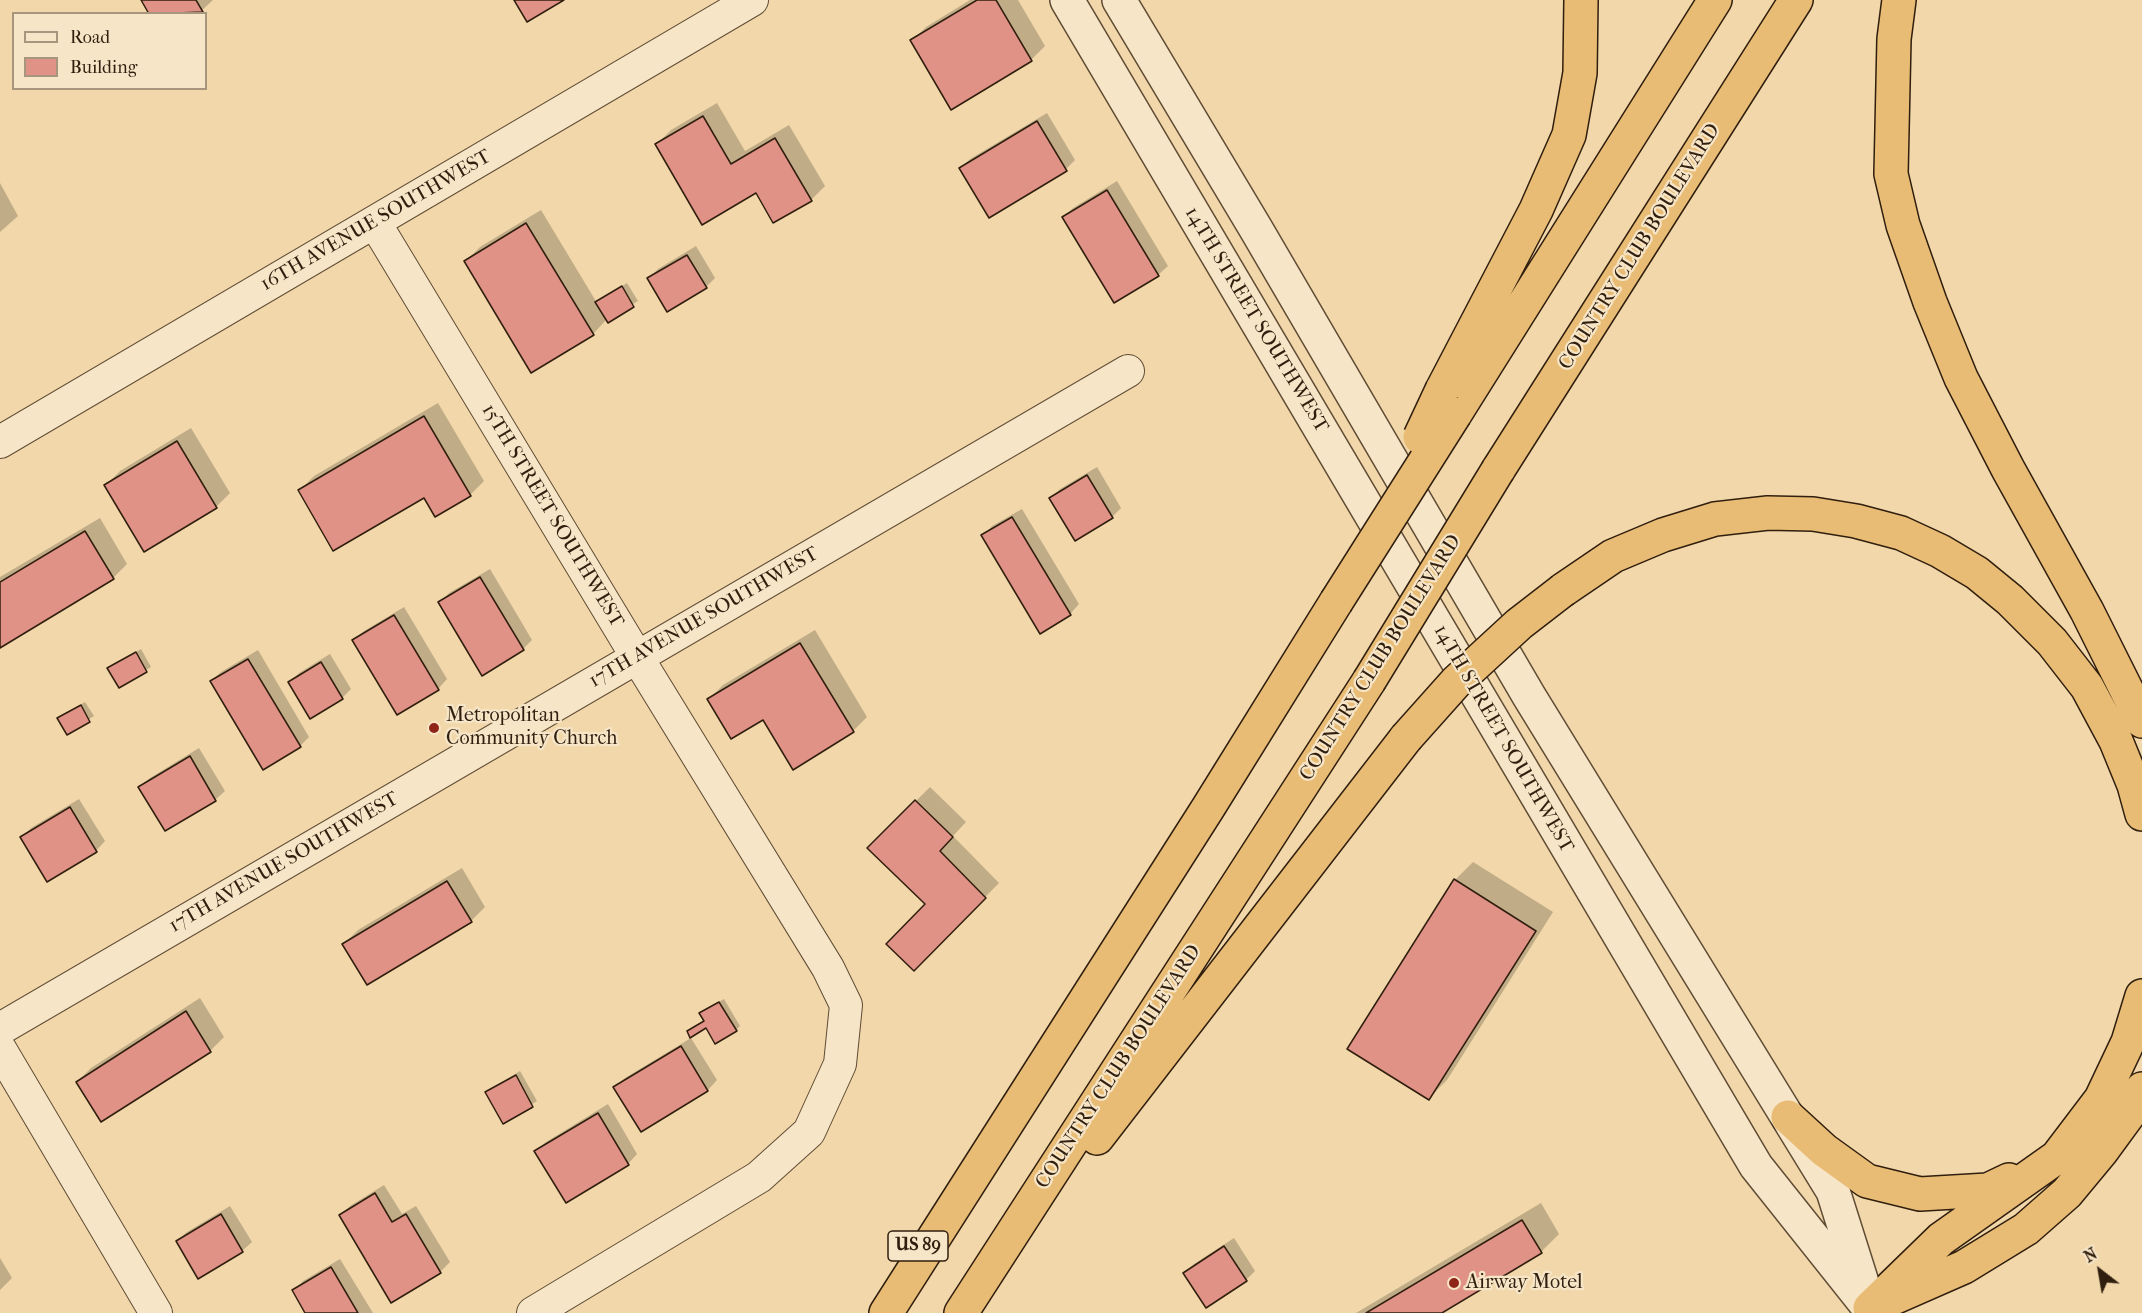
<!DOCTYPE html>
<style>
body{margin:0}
#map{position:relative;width:2142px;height:1313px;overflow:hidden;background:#f1d7a9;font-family:"IM FELL French Canon",serif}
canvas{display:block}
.legend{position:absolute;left:12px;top:12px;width:195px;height:78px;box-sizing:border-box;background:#f6e5c7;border:2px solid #a7957d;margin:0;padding:8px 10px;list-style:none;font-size:18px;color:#301e0e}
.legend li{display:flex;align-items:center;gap:12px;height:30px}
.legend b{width:30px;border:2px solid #a7957d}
.north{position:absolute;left:2070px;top:1241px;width:60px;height:60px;-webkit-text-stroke:4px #f6e5c7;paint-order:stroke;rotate:329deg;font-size:16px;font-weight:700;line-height:24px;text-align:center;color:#301e0e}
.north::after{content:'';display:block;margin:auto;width:21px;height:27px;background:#301e0e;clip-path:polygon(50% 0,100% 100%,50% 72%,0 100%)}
</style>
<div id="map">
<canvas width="2142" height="1313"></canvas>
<ul class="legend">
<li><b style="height:8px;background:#f6e5c7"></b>Road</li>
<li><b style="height:16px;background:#df9285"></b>Building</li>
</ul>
<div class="north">N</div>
</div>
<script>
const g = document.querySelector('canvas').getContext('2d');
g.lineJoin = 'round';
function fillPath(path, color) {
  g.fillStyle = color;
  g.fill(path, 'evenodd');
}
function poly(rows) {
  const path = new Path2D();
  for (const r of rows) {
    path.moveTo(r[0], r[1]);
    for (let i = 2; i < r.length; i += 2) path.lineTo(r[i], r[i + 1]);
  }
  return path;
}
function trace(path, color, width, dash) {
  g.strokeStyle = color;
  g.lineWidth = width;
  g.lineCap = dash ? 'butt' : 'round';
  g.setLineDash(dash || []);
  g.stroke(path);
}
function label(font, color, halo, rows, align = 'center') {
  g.font = font + ' "IM FELL French Canon",serif';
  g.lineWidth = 4.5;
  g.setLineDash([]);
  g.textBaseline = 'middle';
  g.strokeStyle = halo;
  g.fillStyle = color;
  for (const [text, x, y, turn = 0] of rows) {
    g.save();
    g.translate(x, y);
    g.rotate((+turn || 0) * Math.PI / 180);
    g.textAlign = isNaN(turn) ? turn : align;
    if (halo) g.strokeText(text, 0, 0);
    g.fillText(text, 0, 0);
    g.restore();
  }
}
fillPath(poly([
 [142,0,213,0,198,14,151,14],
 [970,0,1018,0,1045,46,1031,60,952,108,912,41,926,27],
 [717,103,745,151,789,125,825,186,811,200,757,191,657,144,671,130],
 [1047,113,1075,160,1066,169,961,168,970,159],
 [1117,181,1168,266,1158,275,1064,217,1073,208],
 [0,183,18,216,0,232],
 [541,210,597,303,627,283,638,301,607,319,593,334,466,261,480,247],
 [696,246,715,278,706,287,649,278,658,269],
 [438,403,484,481,470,495,424,496,300,490,314,476],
 [191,428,230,493,216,507,106,485,120,471],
 [1097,467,1121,508,1112,517,1051,498,1060,489],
 [1022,509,1079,604,1070,614,983,536,992,526],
 [100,518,127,564,113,578,0,646,0,577],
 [490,569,532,640,523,649,440,603,449,593],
 [404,607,447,679,438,689,354,640,364,631],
 [815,630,867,717,853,731,793,768,763,718,709,699,723,685],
 [141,649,151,667,119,686,109,668],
 [258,650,309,737,300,746,211,681,221,672],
 [330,654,351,689,342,698,290,682,299,673],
 [85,702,94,716,67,733,59,718],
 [199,748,225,791,215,800,140,787,150,778],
 [930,787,966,822,953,836,999,883,914,969,927,904,869,848],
 [79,799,105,841,96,851,22,837,31,828],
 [1473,862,1553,912,1447,1080,1429,1098,1455,880],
 [462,868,485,907,471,921,344,944,358,930],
 [200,998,224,1037,210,1051,102,1120,77,1082,91,1068],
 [724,999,740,1026,736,1030,706,1026,688,1031,705,1020,701,1013,706,1009],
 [691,1038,717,1080,708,1090,641,1130,615,1087,625,1078],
 [520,1071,537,1101,503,1122,486,1092],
 [608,1104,637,1154,628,1164,566,1201,536,1151,546,1142],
 [384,1185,402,1214,416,1206,450,1262,440,1272,340,1215,350,1206],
 [1541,1203,1559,1234,1541,1252,1439,1313,1356,1313],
 [230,1206,252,1242,242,1251,199,1277,177,1241,187,1232],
 [1234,1238,1255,1271,1246,1280,1185,1273,1194,1264],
 [0,1258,12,1278,0,1290],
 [340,1259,373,1313,307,1313,294,1291,303,1281]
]), '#0003');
const building = poly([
 [141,0,196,0,203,12,149,14,141,0],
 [514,0,564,0,527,22,514,0],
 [977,0,996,0,1032,61,951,110,910,40,977,0],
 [703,116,731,164,775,138,812,201,773,223,756,193,702,225,655,144,703,116],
 [1037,121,1067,171,989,218,959,168,1037,121],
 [1107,190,1159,276,1114,303,1062,217,1107,190],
 [526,223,594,335,531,373,464,261,526,223],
 [687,255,707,288,667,312,647,278,687,255],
 [622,286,634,307,608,323,595,302,622,286],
 [424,416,471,496,435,517,424,498,333,551,298,490,424,416],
 [177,441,217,508,144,552,104,485,177,441],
 [1087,475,1113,518,1075,541,1049,498,1087,475],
 [1012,517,1071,615,1040,634,981,535,1012,517],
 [85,531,114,579,0,648,0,582,85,531],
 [480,577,524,650,482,676,438,602,480,577],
 [394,615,439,690,397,715,352,640,394,615],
 [800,643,854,732,793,770,763,720,731,739,707,699,800,643],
 [136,652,147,672,119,688,107,668,136,652],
 [248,659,301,747,263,770,210,681,248,659],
 [321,662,343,699,310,719,288,682,321,662],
 [81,705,90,722,67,735,57,718,81,705],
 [190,756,216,801,165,831,138,787,190,756],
 [915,800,953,837,940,851,986,898,914,971,886,944,925,904,867,848,915,800],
 [70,807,97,852,47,882,20,837,70,807],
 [1454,879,1536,931,1429,1100,1347,1049,1454,879],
 [447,881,472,922,367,985,342,944,447,881],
 [719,1002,737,1031,715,1044,706,1028,690,1038,687,1031,704,1021,699,1013,719,1002],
 [186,1011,211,1052,101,1122,76,1082,186,1011],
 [681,1046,708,1091,641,1132,613,1087,681,1046],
 [516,1075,533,1107,503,1124,485,1092,516,1075],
 [598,1113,629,1165,566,1203,534,1151,598,1113],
 [375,1193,392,1222,406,1214,441,1273,391,1303,339,1215,375,1193],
 [221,1214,243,1252,198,1279,176,1241,221,1214],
 [1522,1220,1542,1253,1442,1313,1366,1313,1522,1220],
 [1224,1246,1247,1281,1206,1308,1183,1273,1224,1246],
 [331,1267,358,1313,305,1313,292,1290,331,1267]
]);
fillPath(building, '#df9285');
trace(building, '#301e0e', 1.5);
const minor = poly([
 [375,223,637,657,828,968,846,1005,840,1064,809,1132,759,1177,533,1313],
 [0,442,752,0],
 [0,1029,1128,371],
 [0,1049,156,1313]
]);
const tertiary = poly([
 [1067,0,1756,1166,1873,1313],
 [1119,0,1256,229,1529,696,1833,1191,1864,1289]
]);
const motorway = poly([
 [1899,0,1894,39,1891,174,1903,225,1930,302,1961,378,2008,469,2087,611,2142,721],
 [1442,390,1536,210,1569,135,1580,73,1581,0],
 [1455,414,1715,0],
 [1498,470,1796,0],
 [1563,590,1613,556,1663,535,1715,519,1768,513,1813,514,1856,521,1901,533,1940,551,1977,573,2010,600,2052,642,2087,687,2116,741,2134,785,2142,814],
 [1788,1117,1824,1150,1867,1181,1920,1194,1988,1190,2009,1180],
 [1097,1138,1406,738],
 [1891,1299,1964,1267,2026,1229,2067,1193,2101,1152,2131,1111,2142,1089],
 [1870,1308,1941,1239,2057,1157,2101,1099,2128,1042,2142,996],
 [886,1313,1208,808,1336,602],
 [961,1313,1369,681]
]);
trace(minor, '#604c35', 34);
trace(tertiary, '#604c35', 36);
trace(motorway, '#301e0e', 36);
trace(minor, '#f6e5c7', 32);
trace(tertiary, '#f6e5c7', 33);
trace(motorway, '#e8bc74', 33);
const motorwayBridge = poly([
 [1420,437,1442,390],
 [1336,602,1455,414],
 [1369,681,1498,470],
 [1406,738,1456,682,1519,624,1563,590]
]);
trace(motorwayBridge, '#301e0e', 36, []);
trace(motorwayBridge, '#e8bc74', 33);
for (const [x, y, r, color] of [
 [434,728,6,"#8f2418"],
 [1454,1283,6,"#8f2418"]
]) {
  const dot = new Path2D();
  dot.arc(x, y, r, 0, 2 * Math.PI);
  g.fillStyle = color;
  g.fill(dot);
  trace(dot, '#f6e5c7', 2);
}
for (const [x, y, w] of [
 [918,1246,60]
]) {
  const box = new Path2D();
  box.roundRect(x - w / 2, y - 15, w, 30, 4.5);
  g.fillStyle = '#f6e5c7';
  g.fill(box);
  trace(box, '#301e0e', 1.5);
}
label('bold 18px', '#301e0e', null, [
 ["US 89",918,1246]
]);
label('20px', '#301e0e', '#f6e5c7', [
 ["16TH AVENUE SOUTHWEST",376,221,-30],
 ["COUNTRY CLUB BOULEVARD",1640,247,-58],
 ["14TH STREET SOUTHWEST",1256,320,59],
 ["15TH STREET SOUTHWEST",552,516,59],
 ["17TH AVENUE SOUTHWEST",704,618,-30],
 ["COUNTRY CLUB BOULEVARD",1381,658,-58],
 ["14TH STREET SOUTHWEST",1503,739,60],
 ["17TH AVENUE SOUTHWEST",284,863,-30],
 ["COUNTRY CLUB BOULEVARD",1119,1067,-57]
]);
label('20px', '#301e0e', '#f6e5c7', [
 ["Metropolitan",446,716],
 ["Community Church",446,739],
 ["Airway Motel",1466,1283]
], 'left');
</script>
